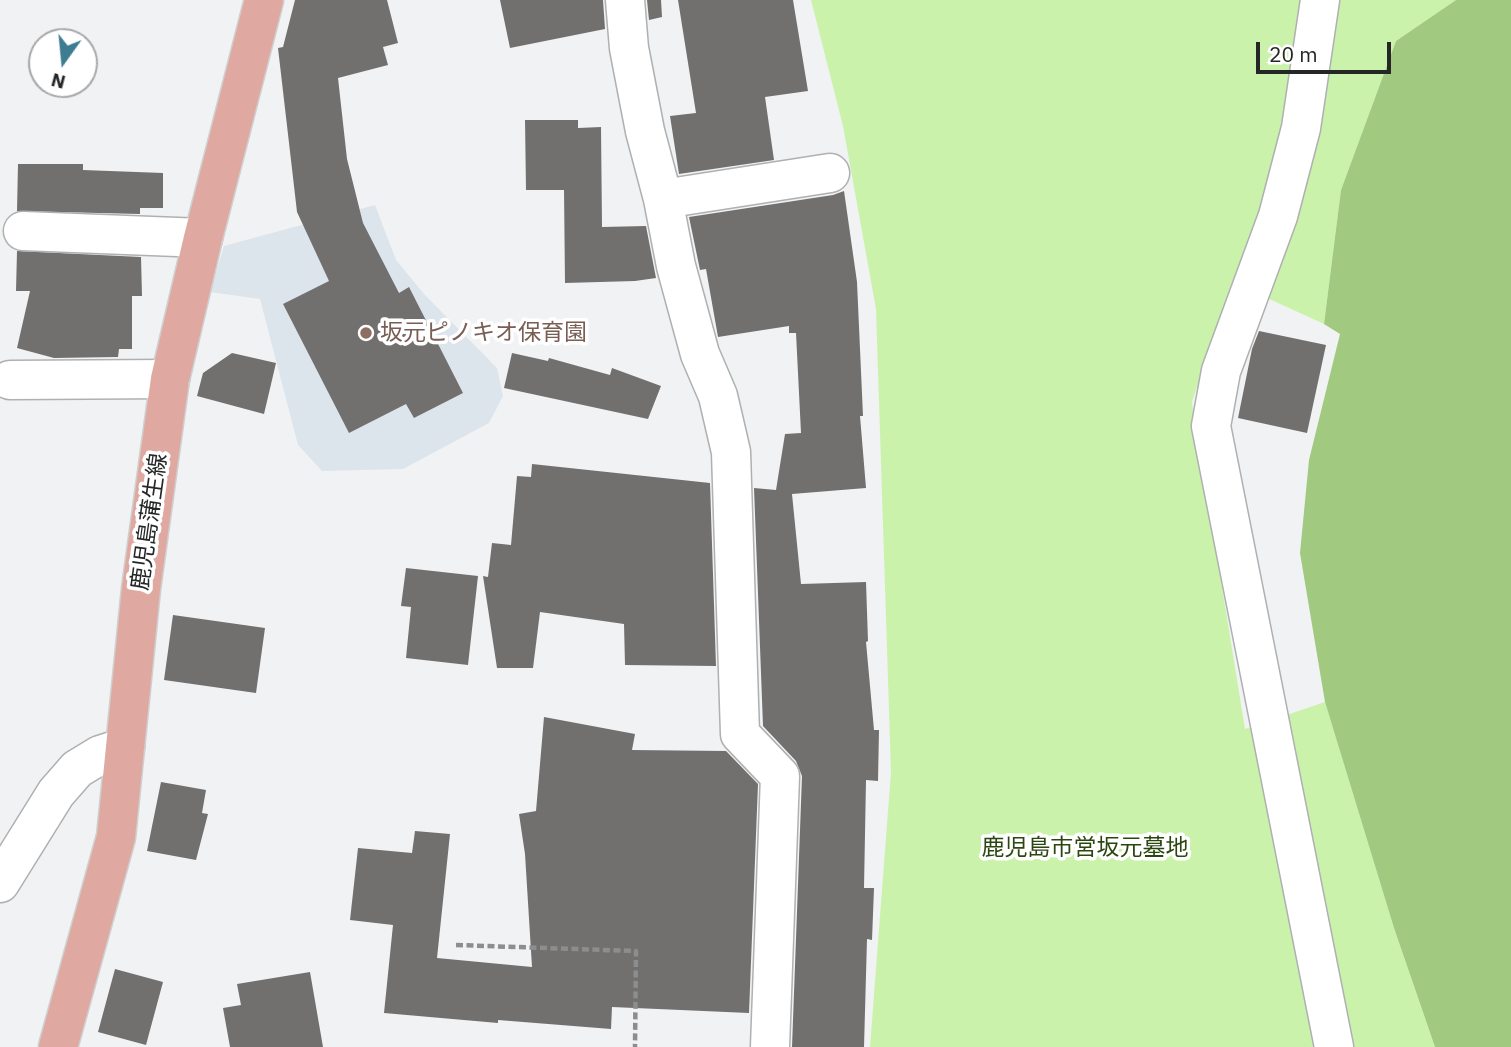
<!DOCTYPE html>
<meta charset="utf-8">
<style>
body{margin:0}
#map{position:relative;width:1511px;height:1047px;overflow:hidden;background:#f1f2f4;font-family:"IBM Plex Sans",sans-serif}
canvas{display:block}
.north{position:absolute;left:28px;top:28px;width:70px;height:70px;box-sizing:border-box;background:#fff;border:2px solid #a8a8a8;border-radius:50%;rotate:195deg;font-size:19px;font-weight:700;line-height:28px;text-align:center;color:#252626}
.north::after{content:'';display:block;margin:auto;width:24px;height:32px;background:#3e7c92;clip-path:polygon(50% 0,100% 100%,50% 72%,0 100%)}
.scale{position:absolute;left:1256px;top:42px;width:135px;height:32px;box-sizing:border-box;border:4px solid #252626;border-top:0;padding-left:9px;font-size:21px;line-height:24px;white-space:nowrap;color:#252626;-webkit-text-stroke:5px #fff;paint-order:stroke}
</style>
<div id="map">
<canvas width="1511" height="1047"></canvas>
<div class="north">N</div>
<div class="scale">20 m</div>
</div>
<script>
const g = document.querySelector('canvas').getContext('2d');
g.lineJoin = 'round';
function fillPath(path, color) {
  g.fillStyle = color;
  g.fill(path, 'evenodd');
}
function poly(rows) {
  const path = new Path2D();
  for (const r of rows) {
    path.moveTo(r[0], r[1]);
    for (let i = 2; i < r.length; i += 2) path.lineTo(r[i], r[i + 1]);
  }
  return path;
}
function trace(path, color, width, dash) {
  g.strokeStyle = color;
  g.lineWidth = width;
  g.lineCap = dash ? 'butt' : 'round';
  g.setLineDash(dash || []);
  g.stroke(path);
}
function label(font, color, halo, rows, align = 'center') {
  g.font = font + ' "IBM Plex Sans","Noto Sans JP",sans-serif';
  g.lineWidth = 7;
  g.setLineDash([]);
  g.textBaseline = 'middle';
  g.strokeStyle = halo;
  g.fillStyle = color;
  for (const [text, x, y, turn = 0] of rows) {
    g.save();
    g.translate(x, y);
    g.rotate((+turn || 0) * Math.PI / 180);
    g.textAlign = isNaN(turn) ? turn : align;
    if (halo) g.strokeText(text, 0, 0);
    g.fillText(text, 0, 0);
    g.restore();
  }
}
fillPath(poly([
 [375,205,396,260,425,295,497,368,503,396,489,423,403,469,322,471,298,445,260,299,210,292,224,246]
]), '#dde5ec');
fillPath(poly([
 [811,0,1456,0,1396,41,1341,190,1324,324,1232,282,1192,402,1203,486,1216,550,1245,729,1325,702,1394,928,1435,1047,870,1047,891,772,876,309,843,126]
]), '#cbf2ab');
fillPath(poly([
 [1456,0,1511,0,1511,1047,1435,1047,1394,928,1325,702,1300,553,1309,460,1340,334,1324,324,1341,190,1396,41]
]), '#a1c97f');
fillPath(poly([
 [295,0,387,0,398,43,383,47,388,65,338,78,347,159,363,223,399,293,409,287,463,393,414,418,406,404,349,433,283,304,329,281,297,212,278,48,283,47],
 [500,0,603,0,605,29,510,48],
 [647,0,661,0,662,17,649,20],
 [678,0,793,0,808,91,765,97,774,160,679,174,670,116,696,113],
 [525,120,578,120,578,128,601,127,602,227,646,226,656,278,635,281,565,283,564,190,526,190],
 [18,164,83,164,83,170,163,173,163,208,140,208,140,214,17,211],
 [844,191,857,282,863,416,860,416,866,488,792,494,801,584,866,582,868,641,866,642,874,730,879,730,878,781,866,780,864,888,874,888,872,940,867,939,864,1047,792,1047,802,776,796,761,763,726,754,488,776,490,785,434,801,433,796,333,789,333,789,326,718,337,706,269,700,270,689,217,833,195],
 [17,251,141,257,142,296,132,296,132,349,119,349,118,357,54,358,17,348,30,291,16,291],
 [1259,331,1326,345,1307,433,1238,418,1252,349],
 [232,353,276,363,264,414,197,396,203,373],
 [512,353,548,361,549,358,610,375,612,368,661,386,648,419,504,388],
 [532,464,710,483,716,666,625,665,624,624,540,612,533,668,497,668,483,576,488,577,492,543,511,545,517,476,531,477],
 [406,568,478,576,468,665,406,658,411,607,401,606],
 [173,615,265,628,256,693,164,680],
 [544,717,635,734,632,750,726,751,758,784,749,1013,612,1007,611,1029,498,1020,498,1023,384,1013,393,925,350,920,358,848,412,853,415,831,450,834,437,958,532,967,525,854,519,814,536,811],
 [161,782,206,790,202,813,208,814,196,860,147,851],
 [115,969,163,982,146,1045,98,1032],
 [310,972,323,1047,230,1047,223,1008,241,1005,237,984]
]), '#72706f');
const minor = poly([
 [625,0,629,48,645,131,663,199,676,266,700,354,718,396,731,452,740,734,780,776,770,1047],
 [1320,0,1301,128,1278,216,1221,371,1211,426,1334,1047],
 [663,199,830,173],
 [23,231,203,238],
 [10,380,170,379],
 [0,883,56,793,77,769,100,755,125,747]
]);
const major = poly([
 [58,1047,116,837,141,589,170,379,203,238,264,0]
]);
trace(minor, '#aeb0b1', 41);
trace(major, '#cfcfcf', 41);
trace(poly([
 [456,945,636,951,635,1047]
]), '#8c8d8e', 4.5, [7, 3.5]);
trace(minor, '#fff', 38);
trace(major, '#dfa9a1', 38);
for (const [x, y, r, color] of [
 [366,333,7,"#8d6e63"]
]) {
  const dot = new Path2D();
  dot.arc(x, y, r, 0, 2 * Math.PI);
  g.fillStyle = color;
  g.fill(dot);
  trace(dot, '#fff', 2.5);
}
label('23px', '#785e54', '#fff', [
 ["坂元ピノキオ保育園",380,333]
], 'left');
label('23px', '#252626', '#fff', [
 ["鹿児島蒲生線",150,522,-82]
]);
label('23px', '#2c4612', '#fff', [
 ["鹿児島市営坂元墓地",1085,848]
]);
</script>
